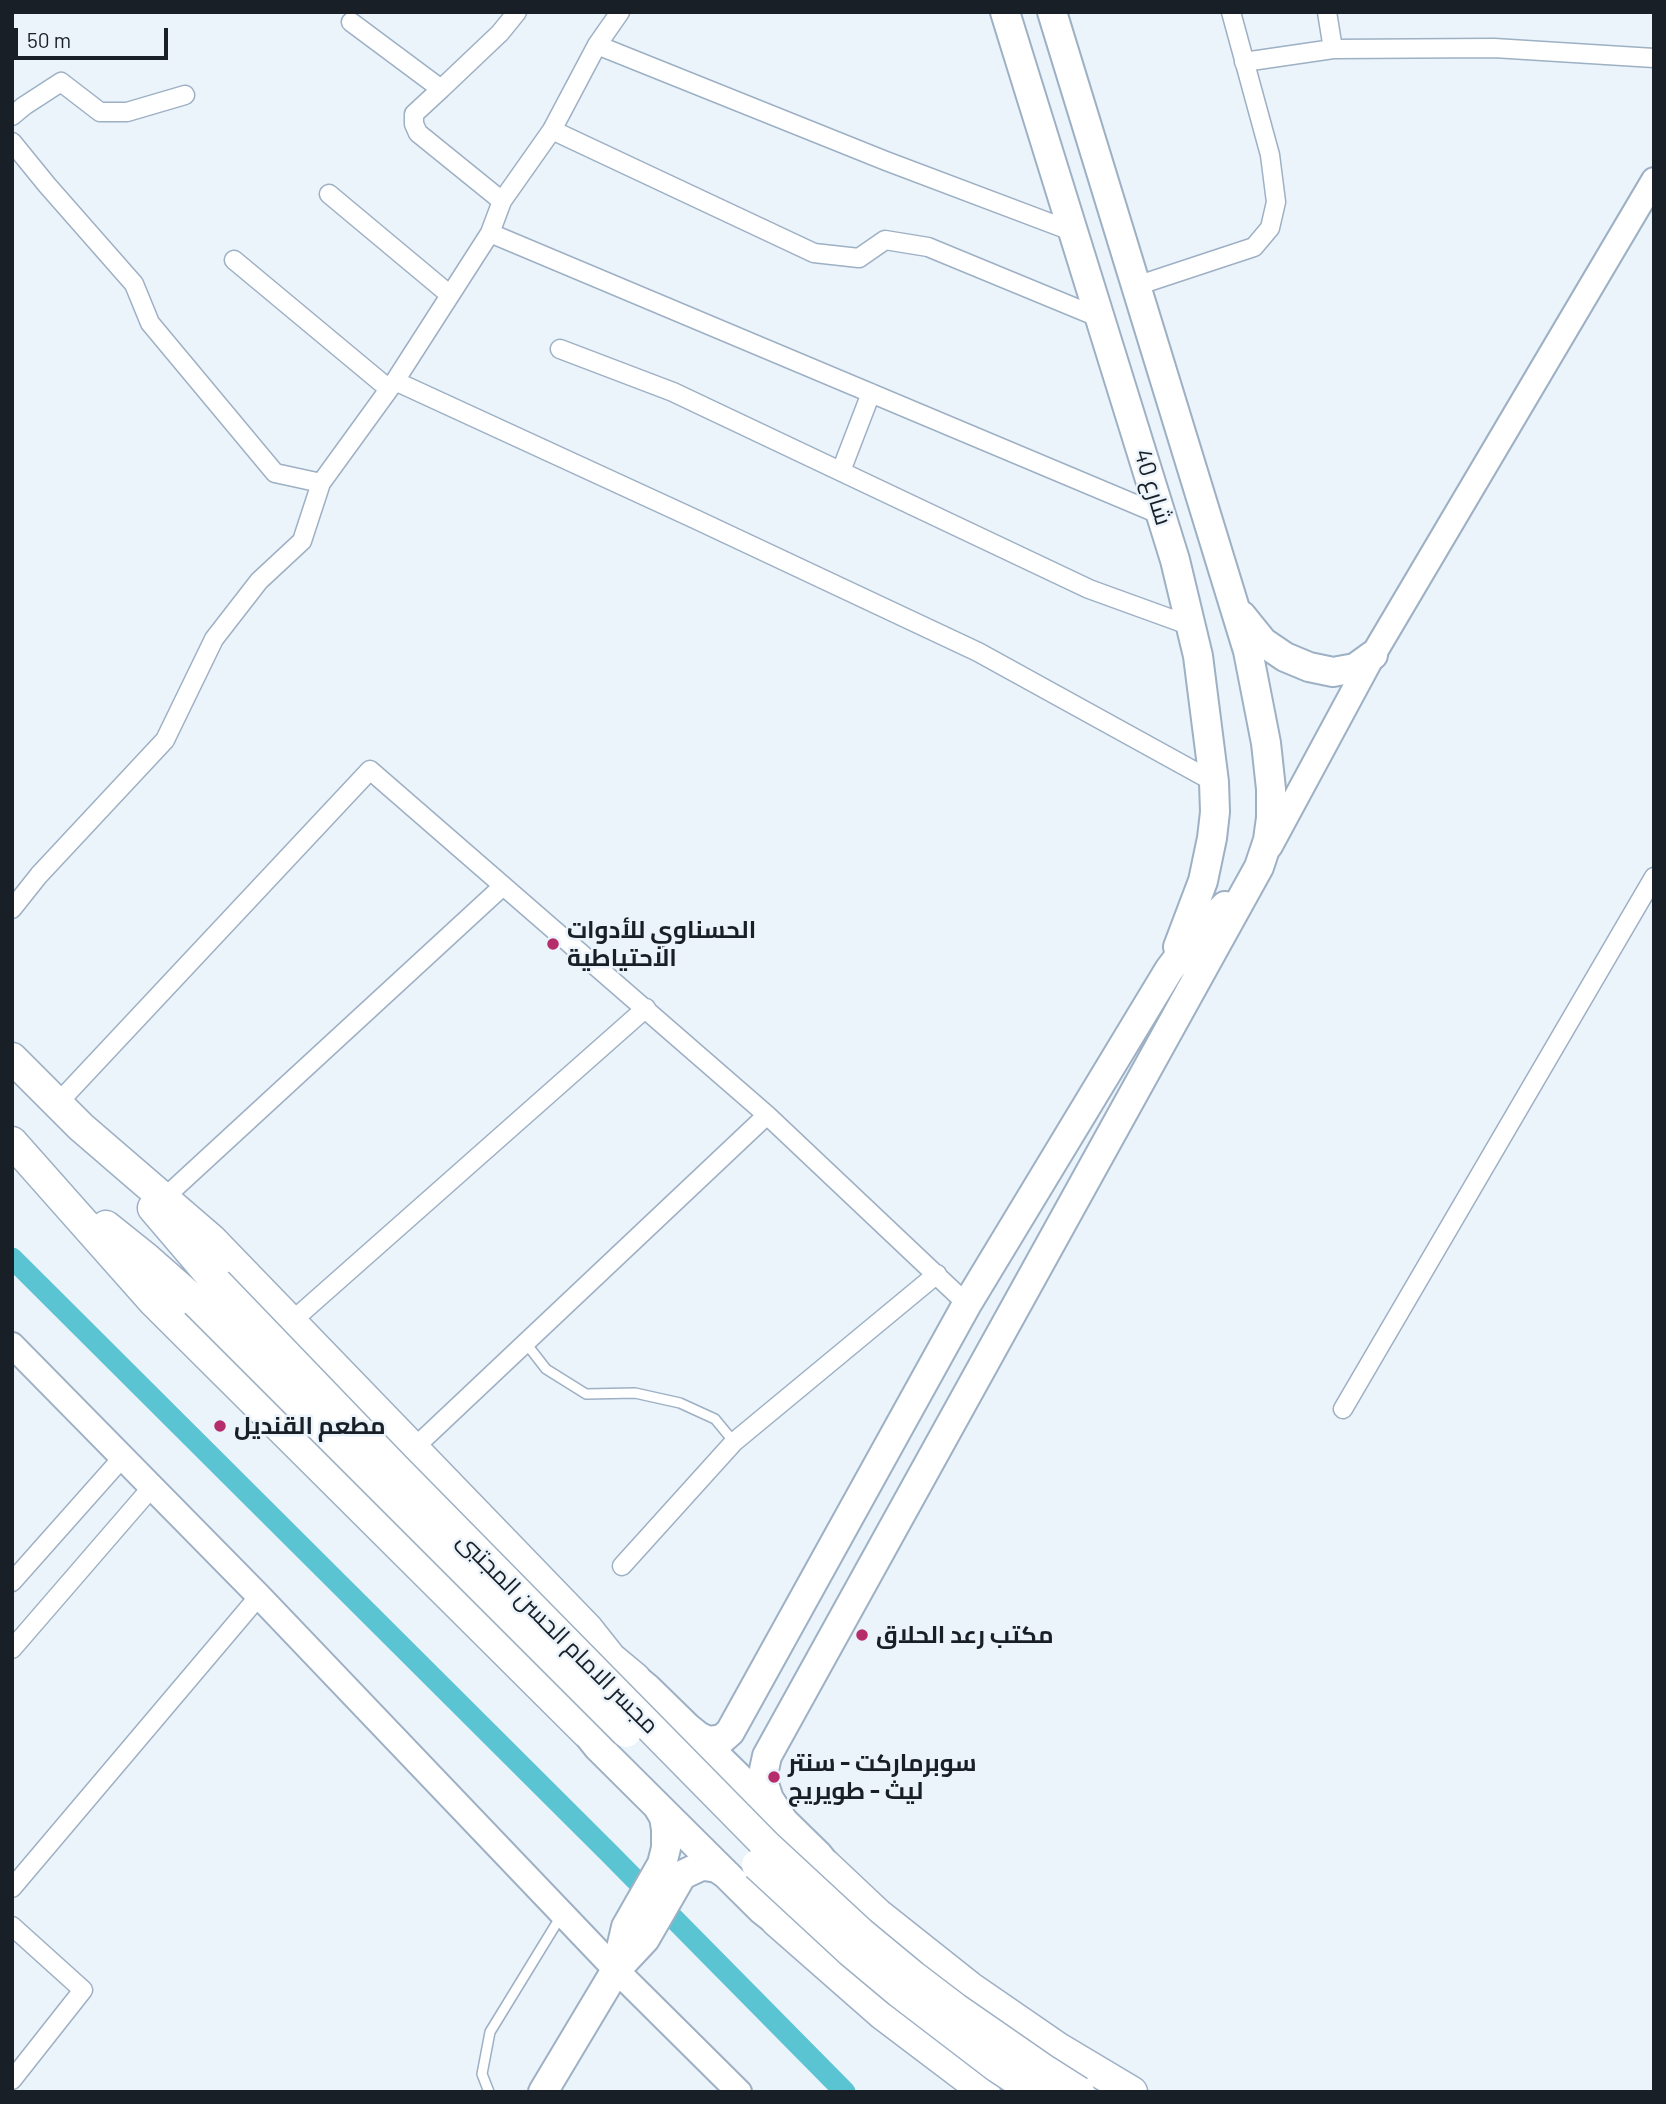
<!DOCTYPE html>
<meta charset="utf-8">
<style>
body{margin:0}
#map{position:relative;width:1666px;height:2104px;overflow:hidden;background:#ebf3fb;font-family:Barlow,sans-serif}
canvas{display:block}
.frame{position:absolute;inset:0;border:14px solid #181f27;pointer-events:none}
.scale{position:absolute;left:14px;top:28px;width:154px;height:32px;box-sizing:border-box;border:4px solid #181f27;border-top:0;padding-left:9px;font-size:21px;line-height:24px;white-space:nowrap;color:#181f27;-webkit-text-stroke:5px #ebf3fb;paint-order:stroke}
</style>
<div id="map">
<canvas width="1666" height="2104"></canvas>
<div class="frame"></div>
<div class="scale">50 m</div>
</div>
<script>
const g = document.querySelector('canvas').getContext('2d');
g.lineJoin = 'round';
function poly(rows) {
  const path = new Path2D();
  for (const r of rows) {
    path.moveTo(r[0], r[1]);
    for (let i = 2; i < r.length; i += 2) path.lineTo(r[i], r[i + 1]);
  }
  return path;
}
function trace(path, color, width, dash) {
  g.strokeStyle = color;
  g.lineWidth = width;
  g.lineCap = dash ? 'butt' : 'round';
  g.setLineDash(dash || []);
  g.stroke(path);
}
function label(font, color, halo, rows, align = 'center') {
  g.font = font + ' Barlow,Cairo,sans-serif';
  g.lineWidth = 5;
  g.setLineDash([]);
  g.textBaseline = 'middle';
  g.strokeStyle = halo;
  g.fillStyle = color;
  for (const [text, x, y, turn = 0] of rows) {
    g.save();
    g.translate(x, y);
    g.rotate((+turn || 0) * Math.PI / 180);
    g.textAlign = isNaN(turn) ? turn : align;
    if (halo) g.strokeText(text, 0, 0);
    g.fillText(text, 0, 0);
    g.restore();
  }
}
trace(poly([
 [12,1258,610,1854,845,2092]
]), '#5bc4d3', 21);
const service = poly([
 [525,1342,546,1369,586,1394,635,1393,680,1403,715,1419,734,1442],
 [489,2092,482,2074,490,2032,561,1916]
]);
const minor = poly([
 [1327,12,1333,49,1494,48,1654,58],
 [351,22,441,89,500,33,517,12],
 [597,45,886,161,1074,232],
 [1244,62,1333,49],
 [441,89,414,114,414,124,418,133,502,201],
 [12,116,24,106,61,82,100,112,127,112,185,95],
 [552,130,814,253,859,258,885,240,928,247,1100,318],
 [12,142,47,185,134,284,150,323,275,473,321,483],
 [329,194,450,295],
 [490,233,1161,515],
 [234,260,389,389],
 [1136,286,1254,247,1270,228,1276,202,1270,155,1231,12],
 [560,349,673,392,1089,589,1191,626],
 [395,381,695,519,978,652,1214,782],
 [841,471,871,393],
 [12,909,39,875,165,740,214,639,259,581,302,541,321,483,395,381,490,233,502,201,552,130,597,45,620,12],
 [57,1104,370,770,767,1115,967,1304],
 [163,1199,503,886],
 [291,1322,646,1008],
 [1343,1409,1654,877],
 [413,1449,767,1115],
 [622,1566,734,1442,937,1274],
 [12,1582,123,1457],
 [12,1649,152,1487],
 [12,1888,259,1596],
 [12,1926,83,1990,12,2080]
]);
const secondary = poly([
 [1270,846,1373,655,1654,180],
 [12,1345,259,1596,616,1970,739,2092]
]);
const primary = poly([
 [1005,12,1175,560,1198,656,1214,782,1215,812,1212,838,1203,881,1178,947],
 [1242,616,1263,642,1285,657,1309,667,1333,672,1355,668,1373,655],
 [623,1675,635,1678,647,1688,818,1855,826,1865,831,1884,829,1901,819,1916,812,1921,795,1925,776,1921,762,1910,598,1747,586,1732,583,1725,582,1708,584,1700,588,1693,599,1681,615,1676,623,1675],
 [688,1728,698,1736,708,1741,722,1739,730,1732,967,1304,1169,970,1190,942,1225,906],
 [784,1822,769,1799,764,1784,764,1770,767,1756,1259,867,1268,840,1271,818,1271,789,1266,743,1248,651,1052,12],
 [616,1970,626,1927,662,1864,666,1848,666,1829,664,1817,658,1807],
 [543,2092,616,1970,645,1939,682,1875,699,1867,705,1866,717,1868,727,1875]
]);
const trunk = poly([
 [12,1058,81,1127,211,1239,588,1629,611,1658,635,1678],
 [12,1142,153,1301,586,1732],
 [153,1208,217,1283],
 [106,1226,146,1258,196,1302],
 [826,1865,878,1914,970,1987,1060,2049,1132,2092],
 [776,1921,882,2014,985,2092]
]);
trace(service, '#9db0c4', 12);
trace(minor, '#9db0c4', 21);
trace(secondary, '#9db0c4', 28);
trace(primary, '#9db0c4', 32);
trace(trunk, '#9db0c4', 33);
trace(service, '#fff', 9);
trace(minor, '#fff', 18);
trace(secondary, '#fff', 24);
trace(primary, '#fff', 28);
trace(trunk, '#fff', 30);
const trunkBridge = poly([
 [217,1283,394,1467,766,1845,861,1933,913,1976,955,2008,1046,2071,1079,2092],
 [196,1302,626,1732],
 [757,1865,850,1951,899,1992,997,2067,1035,2092]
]);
trace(trunkBridge, '#9db0c4', 33, []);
trace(trunkBridge, '#fff', 30);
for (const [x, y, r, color] of [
 [553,944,7,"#b62d6c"],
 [220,1426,7,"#b62d6c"],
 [862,1635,7,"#b62d6c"],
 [774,1777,7,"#b62d6c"]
]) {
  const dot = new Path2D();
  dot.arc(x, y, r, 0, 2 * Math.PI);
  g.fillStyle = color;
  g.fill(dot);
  trace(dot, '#ebf3fb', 2.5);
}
label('24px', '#181f27', '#ebf3fb', [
 ["شارع 40",1153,487,73],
 ["مجسر الامام الحسن المجتبى",558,1633,45]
]);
label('bold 24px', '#181f27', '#ebf3fb', [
 ["الحسناوي للأدوات",567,930],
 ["الاحتياطية",567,958],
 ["مطعم القنديل",234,1426],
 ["مكتب رعد الحلاق",876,1635],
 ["سوبرماركت - سنتر",788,1763],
 ["ليث - طويريج",788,1791]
], 'left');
</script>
